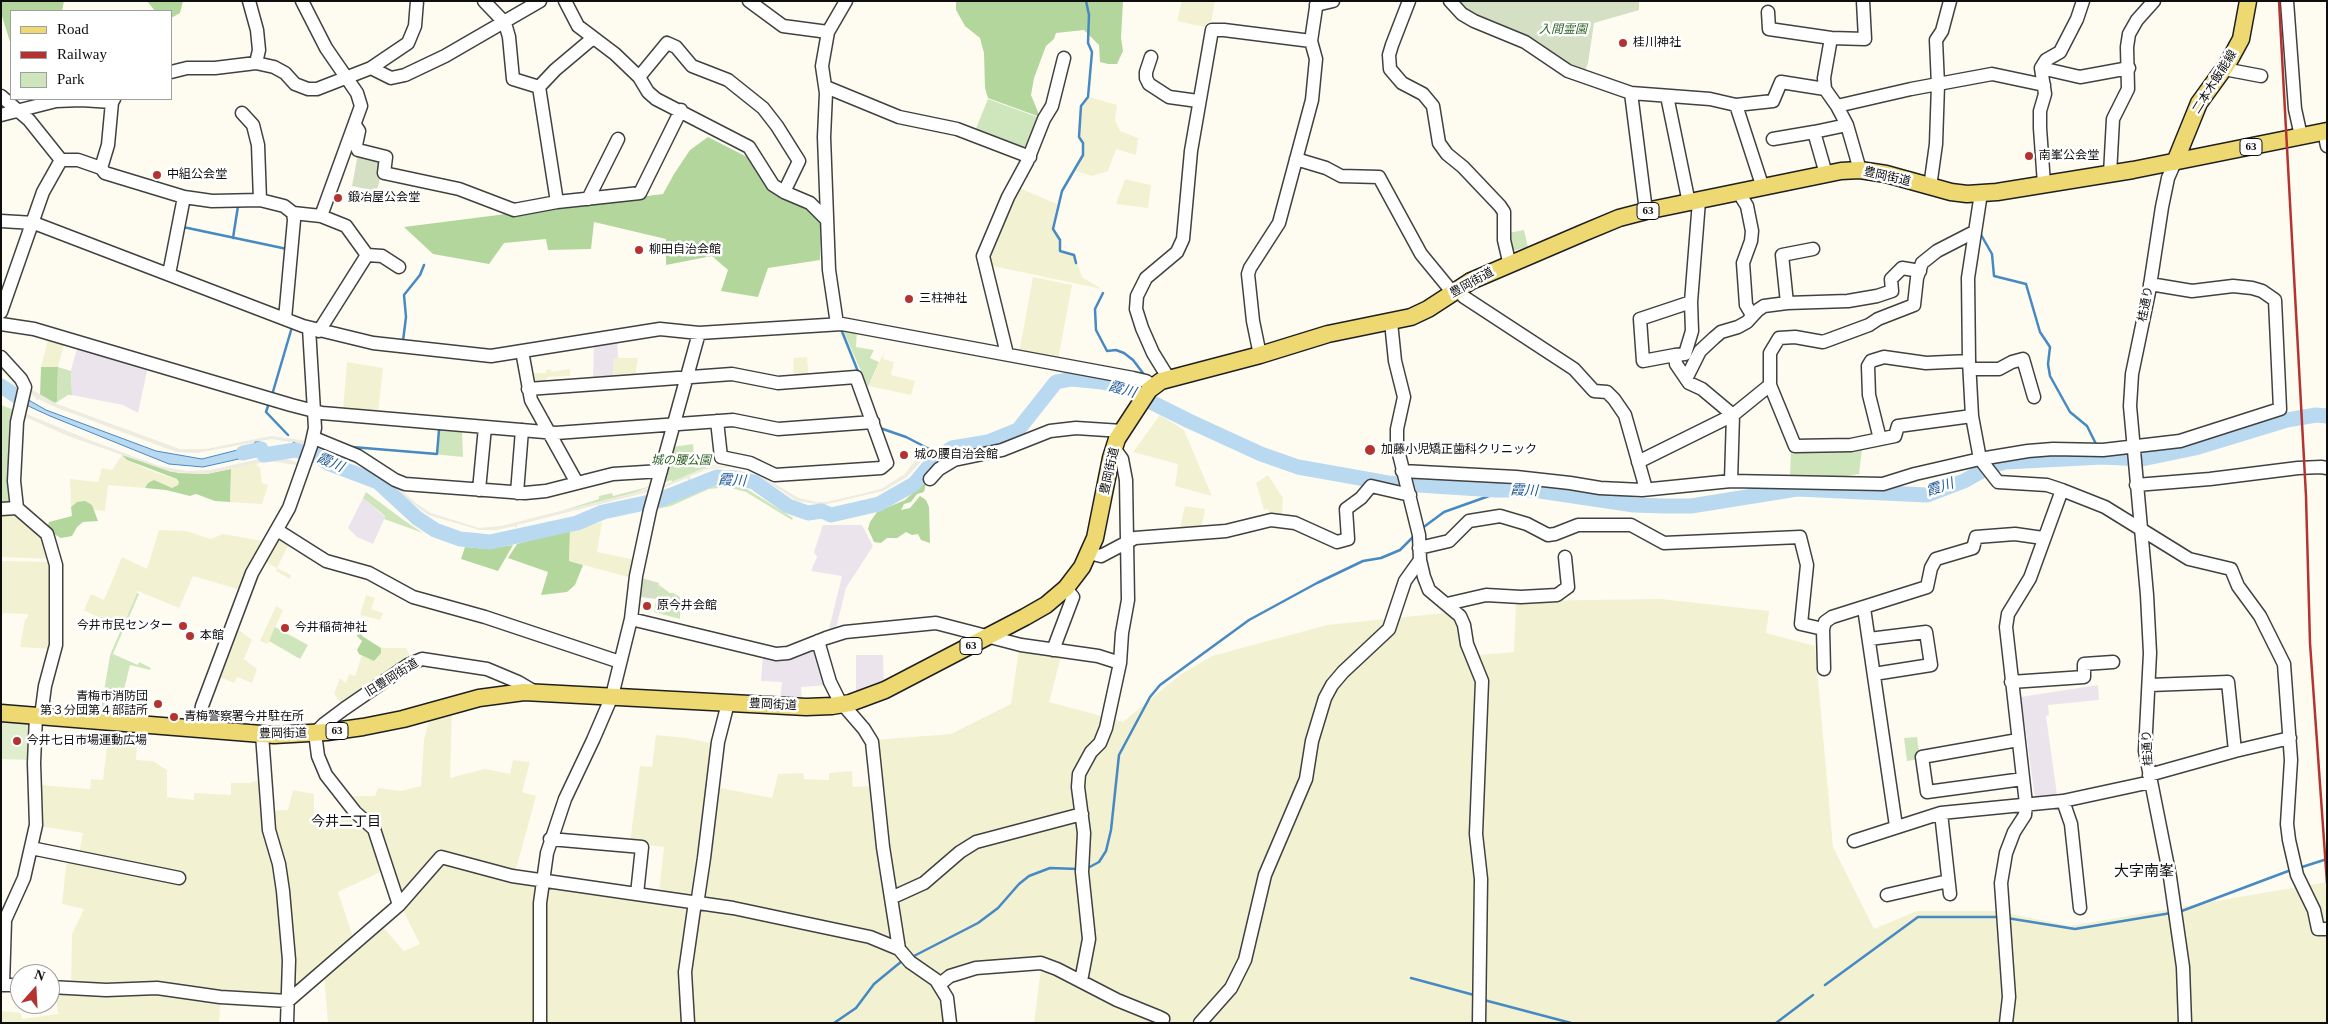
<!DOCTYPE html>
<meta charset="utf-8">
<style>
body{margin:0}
#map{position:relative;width:2328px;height:1024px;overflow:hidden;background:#fefcf1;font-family:"Times New Roman",serif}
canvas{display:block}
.frame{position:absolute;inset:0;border:2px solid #0e0e0e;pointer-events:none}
.legend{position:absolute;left:10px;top:10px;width:162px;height:90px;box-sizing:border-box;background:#fff;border:1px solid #9f9f9f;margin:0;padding:6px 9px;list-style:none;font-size:15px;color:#0e0e0e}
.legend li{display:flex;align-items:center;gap:10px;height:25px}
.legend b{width:25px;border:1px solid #9f9f9f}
.north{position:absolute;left:10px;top:964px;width:50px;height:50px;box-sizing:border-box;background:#fff;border:1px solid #9f9f9f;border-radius:50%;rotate:19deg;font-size:14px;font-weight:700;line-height:20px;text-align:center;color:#0e0e0e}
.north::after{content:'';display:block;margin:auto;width:18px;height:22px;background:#b43331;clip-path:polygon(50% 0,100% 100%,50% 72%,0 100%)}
</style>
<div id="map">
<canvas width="2328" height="1024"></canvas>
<div class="frame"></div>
<ul class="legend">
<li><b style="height:6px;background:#eed871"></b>Road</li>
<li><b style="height:6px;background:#b43331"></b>Railway</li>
<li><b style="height:14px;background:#cfe6bd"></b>Park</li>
</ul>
<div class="north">N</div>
</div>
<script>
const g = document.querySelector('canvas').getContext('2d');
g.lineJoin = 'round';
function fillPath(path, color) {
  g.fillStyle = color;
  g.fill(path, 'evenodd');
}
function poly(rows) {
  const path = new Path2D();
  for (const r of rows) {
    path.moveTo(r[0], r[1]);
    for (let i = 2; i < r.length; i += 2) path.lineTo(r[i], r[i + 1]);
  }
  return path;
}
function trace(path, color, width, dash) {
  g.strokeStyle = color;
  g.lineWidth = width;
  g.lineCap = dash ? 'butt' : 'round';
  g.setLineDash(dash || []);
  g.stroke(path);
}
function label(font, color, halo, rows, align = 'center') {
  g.font = font + ' "Times New Roman","Noto Sans JP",serif';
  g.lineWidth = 5;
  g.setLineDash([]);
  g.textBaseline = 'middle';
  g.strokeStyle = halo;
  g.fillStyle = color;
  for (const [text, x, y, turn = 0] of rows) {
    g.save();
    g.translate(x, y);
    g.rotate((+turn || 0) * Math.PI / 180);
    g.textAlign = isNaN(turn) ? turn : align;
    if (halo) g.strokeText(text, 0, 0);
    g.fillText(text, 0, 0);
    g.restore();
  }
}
fillPath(poly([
 [617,340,618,358,614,358,613,380,593,381,594,344],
 [78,345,148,366,138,413,123,405,72,395,71,370],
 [363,498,385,517,373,544,357,537,348,528],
 [823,525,862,525,873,546,846,588,836,628,828,633,842,576,811,571,817,557,814,552],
 [814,647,828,685,801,687,802,701,780,700,782,682,761,681,763,655],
 [856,655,883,655,884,684,856,695],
 [2098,685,2099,700,2048,705,2049,715,2046,716,2057,795,2035,798,2021,697]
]), '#ece4ec');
fillPath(poly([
 [1182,1,1215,1,1210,28,1177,21],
 [1089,97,1117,105,1115,120,1120,131,1138,138,1136,155,1116,149,1108,171,1092,176,1076,171,1084,155,1084,143,1080,137,1082,107],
 [1125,179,1151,185,1148,208,1116,204],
 [1017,187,1057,204,1052,230,1059,240,1059,252,1074,255,1082,277,1102,289,988,265,986,256],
 [1033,277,1072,285,1058,360,1019,353],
 [49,336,65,341,58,367,41,367],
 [884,352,883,359,894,362,891,375,915,381,911,395,869,386],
 [807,357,809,378,794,379,793,358],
 [614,358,638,358,635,378,613,380],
 [347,362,383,368,378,413,343,410],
 [551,369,551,372,570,369,570,376,547,377,547,385,534,386,528,373,546,373,546,370],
 [1160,415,1184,430,1212,496,1175,486,1178,464,1133,452],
 [122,455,127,460,154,472,177,479,179,482,178,485,172,488,154,480,145,488,108,485,105,511,94,510,92,505,77,502,71,507,70,479,98,482,102,468,112,470],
 [255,463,260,468,262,483,268,485,262,504,230,502,231,469],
 [1268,475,1283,498,1282,516,1271,517,1268,509,1264,510,1256,483],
 [1185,506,1205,509,1201,530,1179,532],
 [1,512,15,512,41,530,52,559,1,557],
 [602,522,597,552,636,560,632,578,569,561,570,530],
 [159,530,186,531,211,539,223,534,263,541,263,543,241,590,193,576,179,608,138,591,121,628,84,610,91,594,104,600,122,557,147,569],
 [276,537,290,542,277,568,291,575,290,579,276,571,277,568,262,560],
 [1,561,53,562,52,649,20,647,25,619,27,619,28,614,3,613,1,619],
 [366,595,375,598,371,609,383,613,380,620,360,615],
 [1661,599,1769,611,1766,633,1815,646,1833,847,1874,929,1917,911,1996,911,2070,926,2327,882,2327,1023,1164,1023,1052,963,968,967,938,976,946,1023,328,1023,324,975,381,925,404,951,420,944,401,907,389,868,338,892,354,940,286,998,221,994,219,1023,1,1023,1,1011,21,1013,22,1019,58,1014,55,990,71,991,72,934,84,909,62,904,67,857,78,858,83,833,40,826,39,785,90,789,91,779,103,780,109,728,138,731,136,760,153,761,167,770,167,797,194,800,194,793,231,795,231,783,249,783,260,780,263,811,288,810,293,790,314,794,314,818,325,818,342,815,353,809,343,796,375,796,378,788,401,791,421,786,424,740,430,717,452,711,450,778,485,769,510,774,513,760,530,762,522,792,536,796,515,873,537,888,546,887,658,901,664,847,630,843,640,766,652,767,656,735,687,738,714,744,710,786,772,798,778,774,803,773,804,779,829,780,829,773,852,771,853,787,869,786,870,790,879,789,873,740,951,734,1011,704,1019,649,1062,653,1049,702,1123,722,1180,675,1212,656,1327,625,1454,612,1466,656,1514,652,1516,601],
 [276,606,283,610,268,644,260,641],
 [235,627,252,640,244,659,257,669,252,683,237,677,234,683,217,676],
 [381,648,406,648,411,658,343,705,334,694,340,678,346,683,349,674,355,676,362,655,376,657,381,653],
 [1041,968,1159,1023,1034,1023]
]), '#f2f2d2');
fillPath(poly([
 [988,99,1040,118,1029,151,975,131],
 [1524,230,1528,247,1512,251,1508,233],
 [842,328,857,330,856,347,874,350,870,358,879,362,868,387],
 [58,367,71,371,72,395,68,395,57,402],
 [1,405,14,410,14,501,1,506],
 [440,427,462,429,463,457,350,446,436,453],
 [693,444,695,468,730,463,776,480,776,481,775,483,764,475,733,465,723,464,704,468,672,482,671,480,661,484,672,447],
 [1791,449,1862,449,1859,474,1840,477,1790,476],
 [717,485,733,485,747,489,793,518,792,520,782,514,746,492,728,487,709,489,671,506,652,510],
 [652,486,631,494,552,514,599,499,599,496,612,493,613,496],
 [366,492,405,521,423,533,384,519,385,516,363,498],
 [659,585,670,593,673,593,680,597,680,619,654,612],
 [137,593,139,594,113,654,138,665,139,662,151,668,150,670,130,665,123,694,107,692,103,716,100,716,110,655],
 [275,627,308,645,300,659,269,641],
 [1917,737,1920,759,1907,761,1904,738]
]), '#cfe6bd');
fillPath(poly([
 [1,1,64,1,62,11,11,11,11,45,1,13],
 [147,1,183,1,180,13,171,18,171,11,155,11],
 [956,1,1123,1,1121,38,1123,51,1117,64,1108,64,1100,62,1099,45,1084,30,1056,33,1054,39,1046,46,1034,78,1031,95,1040,117,988,98,985,88,984,53,980,38,965,26,956,10],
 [708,137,749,158,763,182,780,196,809,209,821,223,820,260,768,268,758,297,721,291,728,270,712,256,666,265,666,239,594,222,591,249,548,250,546,239,504,243,489,264,433,254,404,227,663,194,674,174,690,150],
 [41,367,58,367,57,402,54,403,40,396],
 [122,455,178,473,206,474,231,469,230,502,215,501,196,494,190,496,166,490,145,488,148,483,154,480,172,488,178,485,179,482,177,479,127,460],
 [927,480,924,492,917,494,911,502,904,504,901,510,910,508,920,496,926,500,929,507,930,543,921,540,918,534,912,535,906,532,897,538,887,538,881,543,874,542,868,529,870,522,877,512,905,500],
 [85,501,92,505,98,521,83,522,77,527,72,536,61,538,54,534,48,526,49,522,72,516,71,507,77,502],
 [570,530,569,561,583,565,575,585,567,592,541,595,548,572,508,558,517,544],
 [513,545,498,571,461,559,465,547,487,549],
 [359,629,362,636,381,648,381,653,374,661,359,654,357,650,362,641,357,636]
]), '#b3d69d');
fillPath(poly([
 [1456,1,1639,1,1639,10,1594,23,1588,63,1584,73,1468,13],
 [358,154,384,159,377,191,352,186],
 [638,577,659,583,657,599,640,597,637,617]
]), '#d4dfc3');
fillPath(poly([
 [1,718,29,721,31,760,1,759]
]), '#e1eece');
fillPath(poly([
 [29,388,57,404,180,449,206,449,271,436,308,441,311,430,311,435,288,505,270,536,267,538,286,504,299,467,297,465,269,461,206,474,171,472,68,436,21,415,22,412,87,439,159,466,187,471,210,470,268,457,283,458,300,463,307,445,272,439,197,453,176,452,55,407,38,399,36,401,36,398,28,392],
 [317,442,347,456,398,487,417,504,431,513,479,528,501,526,652,488,652,491,517,525,517,528,515,526,496,530,480,530,428,515,369,470,345,458,342,461,343,457,316,447],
 [919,455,922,460,907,477,883,491,823,505,797,501,759,476,747,470,730,467,708,469,690,476,691,480,689,481,687,478,658,490,660,487,704,468,733,465,748,468,799,498,816,502,827,502,881,489,905,474]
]), '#eeebe0');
const water = poly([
 [5,389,11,390,46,410,156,451,202,459,253,446,255,442,260,442,262,456,252,456,203,467,169,464,50,416,24,404,6,392,5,389]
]);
fillPath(water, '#b9d9f1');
trace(water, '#4689c3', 1);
trace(poly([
 [183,227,287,249],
 [1980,233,1992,254,1994,276,2026,284,2040,332,2050,347,2048,364,2050,376,2070,412,2087,426,2097,446],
 [233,238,238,206],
 [1076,263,1074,255,1060,251,1060,240,1053,229,1062,191,1083,155,1083,143,1079,137,1081,106,1088,97,1092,52,1088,43,1089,15,1086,1],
 [1103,293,1095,309,1096,330,1107,351,1116,350,1124,353,1133,360,1146,377],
 [841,329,859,374],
 [403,341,406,317,404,295,420,275,424,265],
 [1,394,5,389],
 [272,395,292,327],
 [269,403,266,412,288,435],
 [880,428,906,437,941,455],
 [294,443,300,451],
 [352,447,437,454,439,430],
 [1421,529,1444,512,1489,496,1495,490],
 [2299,868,2327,859],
 [1086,869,1099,862,1106,851,1111,830,1119,755,1150,697,1160,685,1249,620,1317,583,1363,561,1381,558,1400,550,1414,536],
 [2179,912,2291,870],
 [2007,918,2075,929,2171,913],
 [912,957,978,923,998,908,1019,884,1029,876,1050,868,1078,869],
 [1411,978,1474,995],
 [1825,985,1918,917,1997,917],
 [1484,1000,1571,1023],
 [834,1023,856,1008,874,984,902,961],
 [1776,1023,1813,995]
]), '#4689c3', 2.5);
trace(poly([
 [1,386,21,399],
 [243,453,261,449,264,455,295,450,315,455,330,464,378,482,417,518,435,530,460,539,490,542,577,523,603,512,659,500,717,477,736,478,754,482,788,506,808,513,822,511,831,515,879,504,914,484,936,458,952,448,988,442,1018,430,1056,382,1072,379,1102,382,1131,389,1141,397,1189,421,1261,454,1298,467,1388,483,1495,490,1533,490,1634,505,1664,506,1691,506,1797,489,1927,495,1964,481,1991,466,2006,462,2102,457,2142,459,2195,448,2287,420,2316,415,2327,416]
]), '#b9d9f1', 15);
const minor = poly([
 [249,1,257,30,259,50,256,63],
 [302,1,326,48,357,93,361,106,321,216],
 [484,1,505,23,509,37,513,79,539,87],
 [565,1,578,26,615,54,639,77,648,92,656,99,749,147,773,185,784,192,810,203,827,220],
 [749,1,783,26,828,32],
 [1409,1,1392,45,1389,55,1390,69,1402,83,1423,94,1433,106,1439,143,1447,154,1463,167,1500,206,1504,212,1504,240,1508,257,1511,263],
 [1450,1,1462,14,1474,21,1525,42,1568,71,1631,93,1710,99,1736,105,1773,101,1781,82,1825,89,1837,106,1911,89,1992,74,2044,85],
 [2287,1,2295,109,2301,136],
 [1316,5,1333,1],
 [1768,12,1769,29,1831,38],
 [1151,57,1146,72,1146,78,1149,84,1169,97,1198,101],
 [371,68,391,78,405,75,445,56,540,1],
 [2041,68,2080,77,2129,68],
 [2224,69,2261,76],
 [171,72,187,68,215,68,256,63,274,67,285,73,295,84,308,89,317,89,371,68,408,43,415,26,417,1],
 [639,77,667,43,676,47,692,66,728,80,763,108,777,126,799,161,784,192],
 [826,87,899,117,957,129,1030,157],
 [1825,89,1824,78,1831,38,1865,39,1863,1],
 [1631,93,1646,211],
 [1,96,29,120,61,160],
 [1667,96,1689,203],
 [1736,105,1763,188],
 [1837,106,1847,125,1860,170],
 [242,113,253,125,258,145,260,200],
 [1,115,56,101,81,100,112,102],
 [355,125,359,131,356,145,358,150,386,157,384,173,459,189,514,210,557,202,640,193,681,110],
 [2324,131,2327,146],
 [1773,139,1814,132],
 [1296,159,1326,168,1341,176,1379,177,1421,254,1453,293],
 [2175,162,2168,178,2162,207,2149,292,2132,374,2130,406,2147,595,2150,653,2145,751,2170,877,2183,967,2185,1023],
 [101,168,108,145,112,102,114,99],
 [1826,174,1814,132,1847,125],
 [2110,174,2113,119,2128,89,2127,47,2129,34,2137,20,2154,1],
 [2044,184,2040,128,2040,111,2045,94,2041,68,2046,60,2060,52,2077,19,2083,1],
 [1930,187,1936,144,1938,85,1936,40,1942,31,1950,1],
 [1739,193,1747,206,1752,231,1751,241,1743,263,1746,305,1752,315],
 [1981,193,1968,278,1969,361,1972,416,1980,459,1998,482,2047,485,2062,490,2105,507,2189,559,2231,569,2238,586,2260,616,2284,664,2291,760,2287,824,2289,840,2297,875,2314,910,2318,929,2327,929],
 [588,199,618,139],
 [1699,201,1691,302,1692,331,1685,354,1675,355,1676,364,1689,383,1702,389,1733,415,1770,385,1770,353,1779,338,1795,337,1823,342,1869,325,1878,319,1914,305,1917,278,1922,263,1937,251,1974,232],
 [557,202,539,87,555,70,593,38],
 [1,221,34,223,303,326,373,343,491,356,660,329,699,333,842,324,1133,378,1146,381,1153,386],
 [169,274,184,197],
 [1458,290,1464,297,1574,369,1594,391,1607,392,1614,399,1625,415,1646,489],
 [1787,303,1782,255,1813,249],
 [1,312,43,192,61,160,78,160,101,168,105,173,184,197,212,201,260,200,284,206,293,213,321,216,346,226,367,255,382,256,399,267],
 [285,319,294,220,293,213],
 [1391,322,1395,361,1404,397,1397,429,1397,446,1419,535,1420,560,1424,577,1429,590,1460,616,1464,625,1467,644,1482,681,1476,834,1481,879,1479,1023],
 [1,324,34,329,291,405,322,413,556,433,733,420,778,429,873,422],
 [837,324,829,270,824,137,826,93,822,66,828,32,846,1],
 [319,331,367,255],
 [522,351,531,400,577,483],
 [1007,354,983,256,1008,197,1027,162,1044,119,1052,106,1064,58],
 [1260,355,1253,321,1248,274,1250,268,1279,223,1312,100,1316,59,1311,41,1317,1],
 [1675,355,1643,361,1640,319,1691,302],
 [1,357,21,379,25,387,17,422,14,481,17,508,47,534,56,565,56,645,45,686,41,716],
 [1970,369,1999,369,2012,362,2023,359,2034,397],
 [1169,379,1153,353,1142,328,1136,309,1137,296,1146,278,1177,252,1183,239,1191,151,1212,30,1224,30,1311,41],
 [1686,379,1700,351,1714,338,1721,332,1738,327,1747,322,1758,310,1764,306,1787,303,1848,301,1877,296,1892,291,1891,279,1902,268,1920,271],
 [1770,385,1795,446,1851,445,1895,436,1898,426,1972,416],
 [528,389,732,374,778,383,856,377,887,463,881,468,775,475,750,463,721,457,717,421],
 [314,438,358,456,395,480,405,484,525,493,546,491,613,474,661,471],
 [1880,439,1869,395,1868,366,1871,361,1884,357,1926,363,1969,361],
 [1638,462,1733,415,1731,481],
 [1402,471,1516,477,1570,483,1600,488,1642,490,1731,481,1883,484,1915,474,1980,459,2028,451,2053,449,2103,450,2180,441,2280,409,2275,300,2262,291,2252,288,2233,286,2192,291,2150,284],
 [930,479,939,469,954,460,1002,450,1050,431,1076,428,1122,431],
 [2136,485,2210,479,2298,468,2321,467,2327,468],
 [479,490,485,427],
 [517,493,522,430],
 [1,509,17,508],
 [277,530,326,561,369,573,413,597,485,617,620,662],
 [1419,548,1449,541,1469,521,1500,516,1527,524,1548,535,1555,534,1578,525,1631,525,1664,543,1800,537,1807,565,1801,624,1823,629,1825,622,1832,617,1927,587,1931,568,1936,559,1973,548,1976,537,2015,534,2043,538],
 [1089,553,1101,556,1135,538,1226,531,1271,520,1295,523,1337,542,1348,539,1346,509,1361,498,1371,486,1410,495],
 [1447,604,1486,595,1521,597,1557,595,1568,587,1565,557],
 [1864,608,1896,826],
 [631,619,776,654,788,653,826,638,845,632,936,623,1021,645,1098,656,1120,663],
 [1823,629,1824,669],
 [1869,639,1926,632,1931,665,1874,674],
 [818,641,830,682,839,700,864,729,872,742,883,847,899,949],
 [1053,650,1073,597,1066,588],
 [2011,682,2084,677,2084,664,2113,662],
 [2150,685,2228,682,2235,751],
 [198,730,202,706,252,573,289,508,311,446,315,428,309,328],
 [262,734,269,830,279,864,283,891,289,960,287,1023],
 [2018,740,1922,757,1927,792,2023,779],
 [2149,775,2235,751,2290,738],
 [2063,801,2071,824,2080,908],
 [1941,813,1950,894],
 [550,839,642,847,637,894],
 [1854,841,1941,813,2063,801,2151,782],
 [31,848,179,878],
 [1887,895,1948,881],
 [891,898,924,883,960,852,976,842,1082,814],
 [399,905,374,829,355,812,326,775,318,756,315,733,324,724,344,709,408,665,422,659,487,669,518,682,535,692],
 [1081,981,1089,939,1082,872,1084,833,1078,787,1079,774,1091,752,1100,743,1106,728,1120,663,1122,633,1128,600,1126,480,1122,459,1114,448],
 [940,984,950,976,976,968,1041,963,1057,969,1117,1000,1159,1017,1163,1019,1162,1023],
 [1,985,20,985],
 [3,985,5,920,24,878,36,825,34,763,36,716],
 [50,987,106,990,157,988,220,997,288,1001,399,905,441,857,512,876,733,908,870,937,899,949,910,962,936,980,947,998,950,1023],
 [540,1023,540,903,547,853,565,799,593,740,612,696,631,619,636,576,650,510,699,333],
 [688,1023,685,972,694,909,698,898,704,858,718,742,728,703],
 [1200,1023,1231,988,1245,960,1265,875,1306,779,1312,741,1325,698,1332,685,1343,672,1389,629,1405,581,1420,560],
 [2006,1023,2009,997,2001,883,2006,853,2014,832,2025,815,2026,804,2006,627,2008,614,2030,578,2062,490]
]);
const major = poly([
 [2175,162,2199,103,2228,63,2241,39,2248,1],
 [1,713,274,735,327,732,363,727,403,719,479,698,524,692,806,707,832,706,850,703,885,690,1025,617,1046,605,1066,588,1082,567,1095,538,1111,458,1117,439,1149,390,1161,381,1260,355,1328,334,1411,317,1428,309,1471,281,1583,233,1619,218,1646,211,1841,171,1860,170,1886,174,1951,192,1967,194,1997,192,2133,170,2327,131]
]);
trace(minor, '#414141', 15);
trace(major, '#1f1f1f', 19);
trace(minor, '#fff', 12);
trace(major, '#eed871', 16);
trace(poly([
 [2279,1,2306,496,2310,643,2327,883]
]), '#b43331', 2.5);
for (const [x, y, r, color] of [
 [1623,43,5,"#b43331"],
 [2029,156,5,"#b43331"],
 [157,175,5,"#b43331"],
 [338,198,5,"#b43331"],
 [639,250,5,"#b43331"],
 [909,299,5,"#b43331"],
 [1370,450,6,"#b43331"],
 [904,455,5,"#b43331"],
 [647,606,5,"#b43331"],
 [183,626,5,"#b43331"],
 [285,628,5,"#b43331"],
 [190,636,5,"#b43331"],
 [158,704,5,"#b43331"],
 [174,717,5,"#b43331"],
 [17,741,5,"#b43331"]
]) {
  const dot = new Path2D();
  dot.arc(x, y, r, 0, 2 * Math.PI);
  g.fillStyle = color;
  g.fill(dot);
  trace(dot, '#fff', 2);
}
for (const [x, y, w] of [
 [2251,147,22],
 [1648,211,22],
 [971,646,22],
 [337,731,22]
]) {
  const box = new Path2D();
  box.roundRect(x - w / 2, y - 8.5, w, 17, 4);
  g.fillStyle = '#fff';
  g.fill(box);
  trace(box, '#0e0e0e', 1);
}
label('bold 11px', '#0e0e0e', null, [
 ["63",2251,147],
 ["63",1648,211],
 ["63",971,646],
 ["63",337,731]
]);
label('italic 12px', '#2c6123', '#fff', [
 ["入間霊園",1563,30],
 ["城の腰公園",681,461]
]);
label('12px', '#0e0e0e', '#fff', [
 ["桂川神社",1633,43],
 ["南峯公会堂",2039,156],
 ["中組公会堂",167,175],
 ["鍛冶屋公会堂",348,198],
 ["柳田自治会館",649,250],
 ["三柱神社",919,299],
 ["加藤小児矯正歯科クリニック",1381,450],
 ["城の腰自治会館",914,455],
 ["原今井会館",657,606],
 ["今井市民センター",173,626,"right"],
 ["今井稲荷神社",295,628],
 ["本館",200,636],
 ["青梅市消防団",148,697,"right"],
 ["第３分団第４部詰所",148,711,"right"],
 ["青梅警察署今井駐在所",184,717],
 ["今井七日市場運動広場",27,741]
], 'left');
label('12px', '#0e0e0e', '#fff', [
 ["二本木飯能線",2215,82,-58],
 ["豊岡街道",1887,177,13],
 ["豊岡街道",1472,283,-29],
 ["桂通り",2146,304,-79],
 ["豊岡街道",1110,471,-77],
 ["旧豊岡街道",392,678,-32],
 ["豊岡街道",773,705,3],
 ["豊岡街道",283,734,-1],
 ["桂通り",2148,748,-93]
]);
label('italic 14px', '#215c97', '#fff', [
 ["霞川",1122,390,16],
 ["霞川",330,463,24],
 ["霞川",732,481,3],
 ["霞川",1940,488,-19],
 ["霞川",1524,491,2]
]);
label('14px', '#0e0e0e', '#fff', [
 ["今井二丁目",346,822]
]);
label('15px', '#0e0e0e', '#fff', [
 ["大字南峯",2144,872]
]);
</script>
